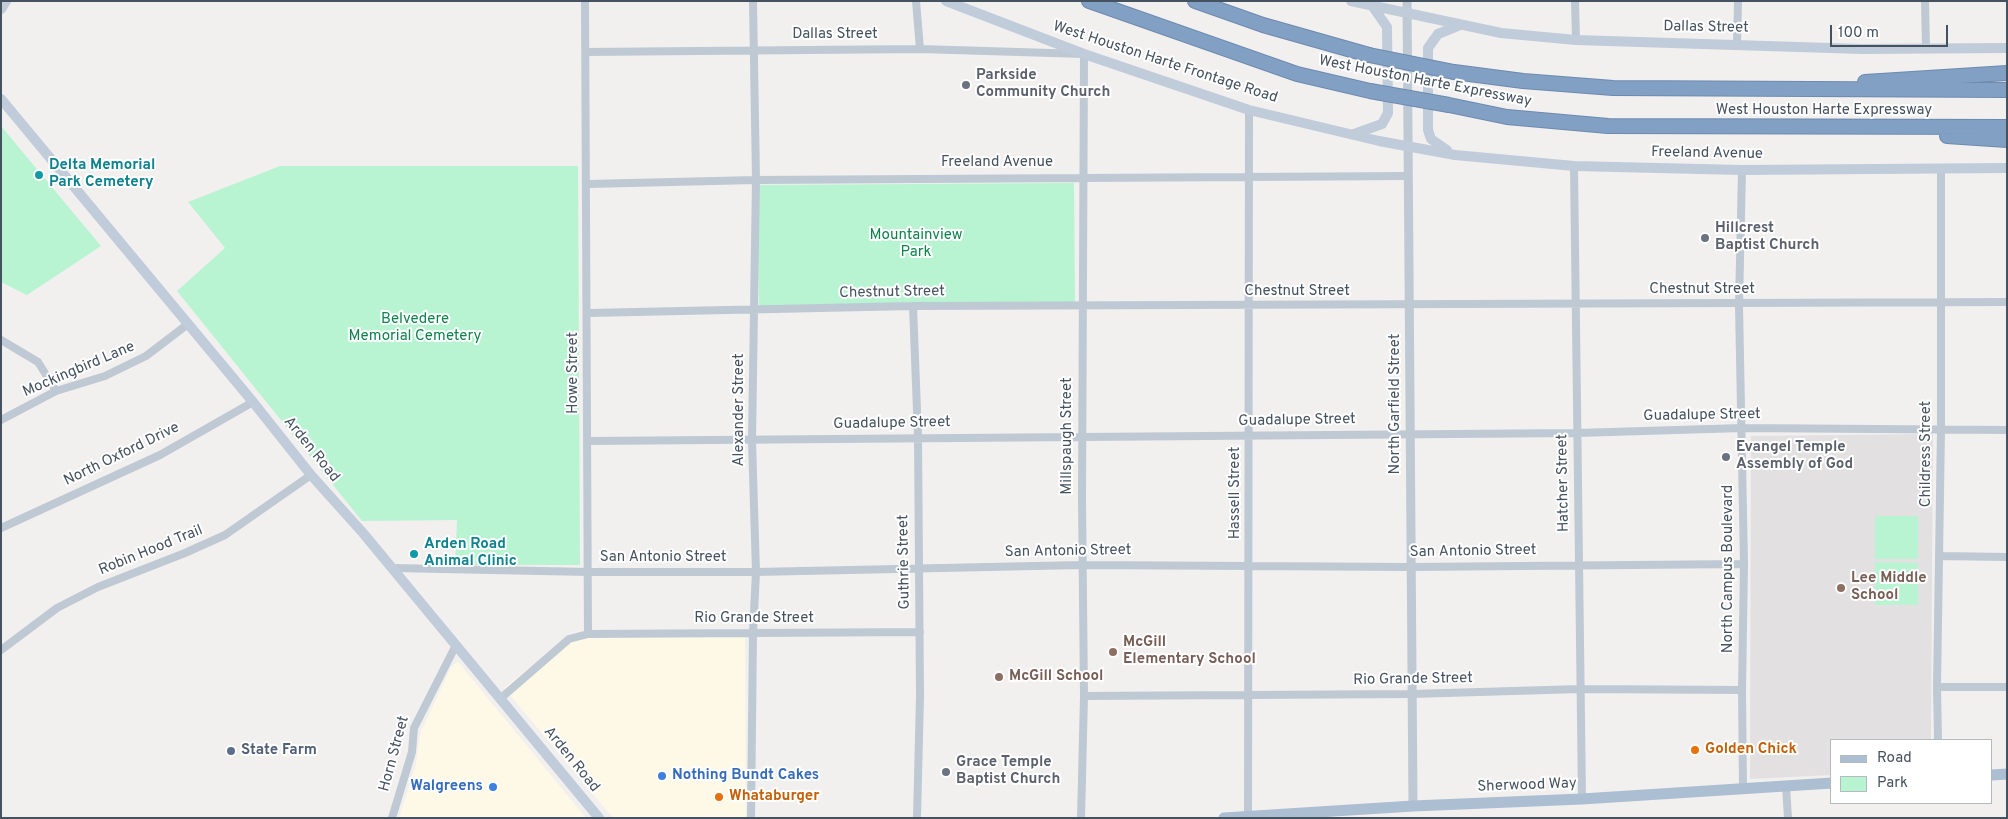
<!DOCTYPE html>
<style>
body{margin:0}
#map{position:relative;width:2008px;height:819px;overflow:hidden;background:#f2efef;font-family:Overpass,sans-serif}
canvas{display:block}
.frame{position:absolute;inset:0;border:2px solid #45525f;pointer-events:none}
.legend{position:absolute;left:1830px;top:739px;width:162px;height:65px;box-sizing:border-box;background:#fff;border:1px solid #b5babf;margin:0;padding:6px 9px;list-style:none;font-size:15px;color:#45525f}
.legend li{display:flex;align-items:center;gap:10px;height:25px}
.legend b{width:25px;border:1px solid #b5babf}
.scale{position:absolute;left:1830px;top:25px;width:118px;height:22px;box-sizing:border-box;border:2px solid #45525f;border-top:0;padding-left:6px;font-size:15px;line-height:18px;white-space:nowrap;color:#45525f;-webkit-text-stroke:4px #fff;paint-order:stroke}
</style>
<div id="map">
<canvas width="2008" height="819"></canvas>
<div class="frame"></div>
<ul class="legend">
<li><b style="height:6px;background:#acbed1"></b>Road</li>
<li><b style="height:14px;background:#b9f4d2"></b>Park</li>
</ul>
<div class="scale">100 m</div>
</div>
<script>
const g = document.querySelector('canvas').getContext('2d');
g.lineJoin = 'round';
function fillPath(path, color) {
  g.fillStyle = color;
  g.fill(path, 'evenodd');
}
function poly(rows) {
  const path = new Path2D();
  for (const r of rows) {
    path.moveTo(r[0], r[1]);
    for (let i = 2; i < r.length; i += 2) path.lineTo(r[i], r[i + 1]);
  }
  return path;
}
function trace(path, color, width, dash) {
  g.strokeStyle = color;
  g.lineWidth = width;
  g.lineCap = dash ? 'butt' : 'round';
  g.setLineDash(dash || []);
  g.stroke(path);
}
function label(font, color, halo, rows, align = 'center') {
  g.font = font + ' Overpass,sans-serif';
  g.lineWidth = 4;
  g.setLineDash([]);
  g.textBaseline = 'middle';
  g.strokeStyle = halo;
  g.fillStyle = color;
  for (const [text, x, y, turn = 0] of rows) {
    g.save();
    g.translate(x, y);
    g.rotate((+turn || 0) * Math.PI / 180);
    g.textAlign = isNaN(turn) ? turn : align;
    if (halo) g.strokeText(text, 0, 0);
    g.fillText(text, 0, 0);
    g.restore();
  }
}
fillPath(poly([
 [745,635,746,818,613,818,504,688,567,637],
 [457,662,459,663,586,818,399,818,416,764,420,734,451,667]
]), '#fef8e7');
fillPath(poly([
 [1933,434,1931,740,1832,740,1832,775,1750,779,1751,436]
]), '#e3e0e1');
fillPath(poly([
 [1,126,101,246,27,295,1,282],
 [280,166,578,166,580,565,455,565,457,520,362,521,177,291,225,248,188,202],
 [1074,183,1075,304,759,306,758,185],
 [1875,516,1918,516,1918,559,1875,559],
 [1875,562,1918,563,1918,605,1875,605]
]), '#b9f4d2');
const motorway = poly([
 [1089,1,1297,74,1370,91],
 [1195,1,1263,25,1369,55],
 [1454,72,1523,81,1613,88,2007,90],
 [1865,82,2007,73],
 [1449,105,1507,117,1608,126,2007,127],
 [1947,136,2007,140]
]);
trace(motorway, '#6d8aaf', 16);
trace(poly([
 [916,1,920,49],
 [1575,1,1576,40],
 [1925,1,1926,48],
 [1737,44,1738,1],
 [586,52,920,49,1084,54,1082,499,1084,696,1081,818],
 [1574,166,1582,799],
 [1742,170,1739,305,1744,564,1742,690,1743,789],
 [587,184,756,180,1408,176],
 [913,306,918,437,920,696,917,818],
 [588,313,913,306,2007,302],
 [1,340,38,362,56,391],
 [1,420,56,391,105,376,146,356,188,324],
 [587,441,1577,433,1743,428,2007,430],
 [1,528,160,455,253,402],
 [1940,556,2007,557],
 [392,568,589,572,756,572,1082,565,1411,567,1744,564],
 [588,634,920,632],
 [1,650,57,608,98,587,185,553,225,535,311,475],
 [1937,687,2007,687],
 [1084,696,1412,694,1580,689,1742,690],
 [501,698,569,639,588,634,585,1],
 [1938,740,1937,687,1941,430,1941,168],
 [1786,786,1788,818],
 [1248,816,1249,110],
 [392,818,412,752,414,728,456,645],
 [751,818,753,632,756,572,752,440,756,180,753,1]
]), '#bec9d3', 8);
trace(poly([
 [1407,1,1413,806]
]), '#bec9d3', 9);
trace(poly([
 [946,1,1084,54,1249,110,1379,141,1455,155,1574,166,1742,170,2007,168],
 [1351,1,1501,33,1576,40,1862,49,2007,48],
 [1,9,6,1],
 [1,99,253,402,311,475,363,533,599,818],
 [1354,134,1382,124,1388,113,1387,27,1373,7],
 [1447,150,1431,139,1428,130,1428,48,1438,34,1460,25]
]), '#c0ccda', 10);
trace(poly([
 [1992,775,2007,774],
 [1224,818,1413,806,1582,799,1832,783]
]), '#acbed1', 11);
trace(motorway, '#82a0c4', 14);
const motorwayBridge = poly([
 [1369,55,1454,72],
 [1370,91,1449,105]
]);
trace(motorwayBridge, '#6d8aaf', 16, []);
trace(motorwayBridge, '#82a0c4', 14);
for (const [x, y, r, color] of [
 [966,85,5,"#6b7280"],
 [39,175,5,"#0f9aa8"],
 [1705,238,5,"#6b7280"],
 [1726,457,5,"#6b7280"],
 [414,554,5,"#0f9aa8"],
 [1841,588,5,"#8d6e63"],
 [1113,652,5,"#8d6e63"],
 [999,677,5,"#8d6e63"],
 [1695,750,5,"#e8710a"],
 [231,751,5,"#5c6f8a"],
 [946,772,5,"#6b7280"],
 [662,776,5,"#3f7fe0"],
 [493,787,5,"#3f7fe0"],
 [719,797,5,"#e8710a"]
]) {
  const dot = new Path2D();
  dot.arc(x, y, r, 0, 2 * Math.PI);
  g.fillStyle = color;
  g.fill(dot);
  trace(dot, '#fff', 2);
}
label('15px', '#45525f', '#fff', [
 ["Dallas Street",1706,28,1],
 ["Dallas Street",835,35],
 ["West Houston Harte Frontage Road",1165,63,18],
 ["West Houston Harte Expressway",1425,82,11],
 ["West Houston Harte Expressway",1824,111],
 ["Freeland Avenue",1707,154,1],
 ["Freeland Avenue",997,163],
 ["Chestnut Street",1702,290],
 ["Chestnut Street",1297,292],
 ["Chestnut Street",892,293,-1],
 ["Mockingbird Lane",79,370,-23],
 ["Howe Street",574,373,-90],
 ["North Garfield Street",1396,404,-90],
 ["Alexander Street",740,410,-90],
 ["Guadalupe Street",1702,416,-1],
 ["Guadalupe Street",1297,421,-1],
 ["Guadalupe Street",892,424,-1],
 ["Millspaugh Street",1068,436,-90],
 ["Arden Road",311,450,51],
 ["Childress Street",1927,454,-90],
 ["North Oxford Drive",122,455,-26],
 ["Hatcher Street",1564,483,-91],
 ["Hassell Street",1236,493,-90],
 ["Robin Hood Trail",151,551,-22],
 ["San Antonio Street",1068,552,-1],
 ["San Antonio Street",1473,552,-1],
 ["San Antonio Street",663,558],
 ["Guthrie Street",905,562,-91],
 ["North Campus Boulevard",1729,569,-90],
 ["Rio Grande Street",754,619],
 ["Rio Grande Street",1413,680,-1],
 ["Horn Street",395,754,-75],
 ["Arden Road",571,760,51],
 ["Sherwood Way",1527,786,-2]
]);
label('bold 15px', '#5b616d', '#fff', [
 ["Parkside",976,76],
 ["Community Church",976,93],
 ["Hillcrest",1715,229],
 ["Baptist Church",1715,246],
 ["Evangel Temple",1736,448],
 ["Assembly of God",1736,465],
 ["Grace Temple",956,763],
 ["Baptist Church",956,780]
], 'left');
label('bold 15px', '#0d838f', '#fff', [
 ["Delta Memorial",49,166],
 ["Park Cemetery",49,183],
 ["Arden Road",424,545],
 ["Animal Clinic",424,562]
], 'left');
label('15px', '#0d844c', '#fff', [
 ["Mountainview",916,236],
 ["Park",916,253],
 ["Belvedere",415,320],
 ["Memorial Cemetery",415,337]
]);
label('bold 15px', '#785e54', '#fff', [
 ["Lee Middle",1851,579],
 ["School",1851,596],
 ["McGill",1123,643],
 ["Elementary School",1123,660],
 ["McGill School",1009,677]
], 'left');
label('bold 15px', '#c56008', '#fff', [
 ["Golden Chick",1705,750],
 ["Whataburger",729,797]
], 'left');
label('bold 15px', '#4e5e75', '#fff', [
 ["State Farm",241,751]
], 'left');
label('bold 15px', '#366cbe', '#fff', [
 ["Nothing Bundt Cakes",672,776],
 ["Walgreens",483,787,"right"]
], 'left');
</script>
